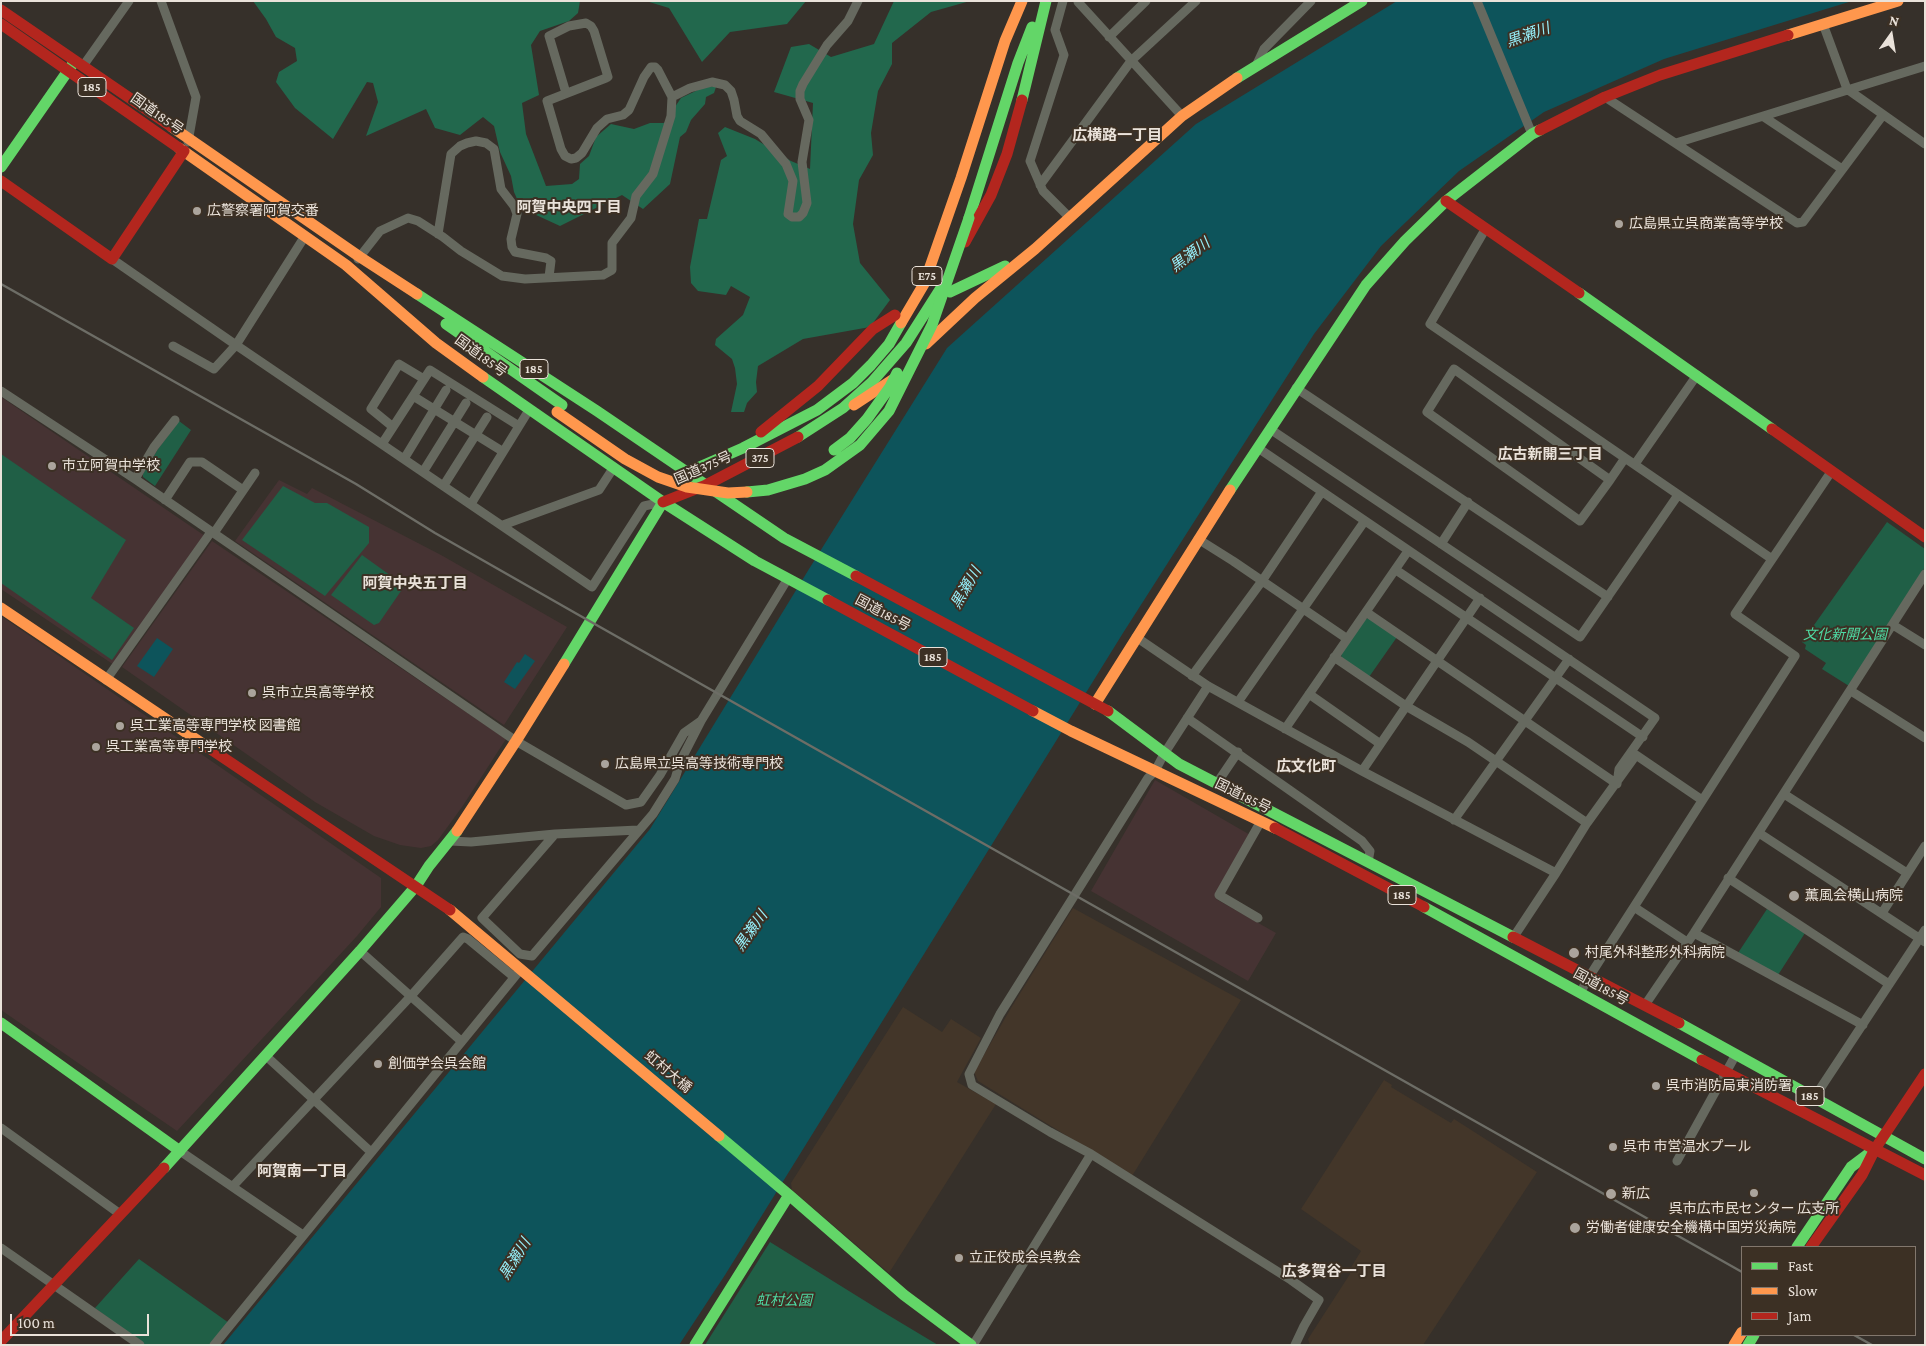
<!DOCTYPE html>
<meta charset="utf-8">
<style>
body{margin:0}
#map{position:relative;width:1926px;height:1346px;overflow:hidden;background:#36302a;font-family:"Crimson Pro",serif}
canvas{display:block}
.frame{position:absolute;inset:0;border:2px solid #eae2da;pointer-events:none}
.legend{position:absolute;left:1741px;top:1246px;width:175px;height:90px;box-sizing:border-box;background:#3c3024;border:1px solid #82776d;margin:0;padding:6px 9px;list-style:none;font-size:15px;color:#eae2da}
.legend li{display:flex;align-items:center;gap:10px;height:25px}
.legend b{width:25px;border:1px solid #82776d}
.north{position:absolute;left:1866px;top:10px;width:50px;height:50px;-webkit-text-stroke:4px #3c3024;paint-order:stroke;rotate:13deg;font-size:14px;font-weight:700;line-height:20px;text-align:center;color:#eae2da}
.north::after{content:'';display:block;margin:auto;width:18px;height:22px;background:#eae2da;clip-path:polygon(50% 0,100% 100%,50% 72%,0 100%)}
.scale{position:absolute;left:10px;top:1314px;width:139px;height:22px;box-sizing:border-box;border:2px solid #eae2da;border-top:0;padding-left:6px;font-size:15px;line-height:18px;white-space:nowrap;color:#eae2da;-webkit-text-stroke:4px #3c3024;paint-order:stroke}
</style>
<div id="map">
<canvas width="1926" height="1346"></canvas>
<div class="frame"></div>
<ul class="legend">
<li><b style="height:6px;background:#63d668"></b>Fast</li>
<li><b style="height:6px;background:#ff974d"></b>Slow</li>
<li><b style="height:6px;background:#b3261e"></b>Jam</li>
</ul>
<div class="north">N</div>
<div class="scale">100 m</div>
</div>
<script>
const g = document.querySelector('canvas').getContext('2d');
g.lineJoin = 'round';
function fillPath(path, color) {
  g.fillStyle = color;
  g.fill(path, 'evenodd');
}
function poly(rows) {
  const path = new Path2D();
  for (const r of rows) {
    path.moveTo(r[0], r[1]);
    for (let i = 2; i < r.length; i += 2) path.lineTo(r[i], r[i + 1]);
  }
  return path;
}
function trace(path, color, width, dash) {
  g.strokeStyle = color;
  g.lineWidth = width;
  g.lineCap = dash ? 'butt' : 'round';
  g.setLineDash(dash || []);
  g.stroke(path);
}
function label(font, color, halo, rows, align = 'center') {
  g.font = font + ' "Crimson Pro","Noto Sans JP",serif';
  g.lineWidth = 4;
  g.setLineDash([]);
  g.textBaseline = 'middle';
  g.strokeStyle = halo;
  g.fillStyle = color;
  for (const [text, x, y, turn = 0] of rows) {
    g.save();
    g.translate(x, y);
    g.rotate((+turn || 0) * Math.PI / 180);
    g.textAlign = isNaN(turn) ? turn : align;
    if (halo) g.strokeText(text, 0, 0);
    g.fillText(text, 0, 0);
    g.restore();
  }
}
fillPath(poly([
 [1073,908,1241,1000,1132,1176,978,1081,974,1072,1011,1008],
 [903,1007,942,1032,951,1019,981,1038,957,1082,996,1104,889,1273,792,1190,791,1183],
 [1384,1080,1392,1085,1391,1087,1451,1123,1454,1119,1537,1172,1423,1345,1310,1345,1308,1339,1350,1274,1350,1269,1361,1251,1301,1209]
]), '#433629');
fillPath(poly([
 [1,397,205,536,114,665,1,589],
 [279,480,307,494,312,488,441,555,567,627,504,725,235,541],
 [212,541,506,739,462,807,438,840,431,846,421,848,400,845,374,836,315,802,122,667],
 [1,616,381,878,381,907,357,936,177,1131,1,1010],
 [1155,780,1252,836,1216,899,1276,933,1248,981,1091,891]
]), '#463333');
fillPath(poly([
 [179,421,191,430,155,486,143,477,143,474,158,449],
 [1,454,126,540,91,598,134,628,112,660,1,583],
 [283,486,315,503,327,503,369,527,369,543,325,596,242,540],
 [1887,522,1925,549,1925,567,1849,686,1822,669,1826,663,1805,649,1806,645,1802,642],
 [362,555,401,583,403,588,379,623,374,625,331,595],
 [1369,618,1397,637,1369,677,1342,659,1341,654,1365,619],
 [1767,909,1805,933,1778,975,1738,953],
 [770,1242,878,1309,938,1345,705,1345],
 [139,1259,229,1323,211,1345,144,1345,95,1308]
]), '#205f46');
fillPath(poly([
 [253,1,580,1,578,13,569,21,540,31,531,45,539,95,522,103,526,134,546,186,572,184,579,179,580,164,589,156,596,137,611,124,634,129,650,123,664,123,681,98,702,88,710,86,716,87,714,93,706,97,705,104,691,120,686,132,680,137,670,184,643,209,622,195,560,226,521,208,514,192,511,176,500,152,494,126,483,117,460,135,435,128,426,109,366,136,378,102,373,83,367,82,333,139,295,108,276,82,279,72,297,61,295,48,276,37,266,19],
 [646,1,806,1,787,24,730,32,702,62,669,8],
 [894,1,970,1,931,12,892,43,892,64,878,91,871,133,873,155,859,180,853,224,860,263,890,300,870,327,803,339,758,366,756,382,757,392,747,403,744,412,731,412,737,384,735,368,732,359,715,345,716,339,743,315,750,297,731,286,726,295,698,291,691,283,690,267,699,219,707,219,721,160,727,156,718,133,725,127,755,139,791,161,810,169,813,103,774,92,791,47,809,44,831,57,874,44]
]), '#22684d');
fillPath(poly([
 [1397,1,1852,1,1664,59,1544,112,1459,171,1381,246,1314,334,1123,633,725,1275,679,1345,223,1345,650,829,809,569,947,348,1196,124],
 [157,638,173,649,154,677,137,666],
 [525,654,535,661,515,689,504,682,517,662,519,663]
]), '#0d545b');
trace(poly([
 [161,1,196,97,188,142],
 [1063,1,1055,30,1064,55,1030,161,1043,191,1069,217],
 [1477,1,1532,134],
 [1078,2,1182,116],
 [1823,24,1847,89,1925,144],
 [1109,37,1146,1],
 [1257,64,1264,49,1311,1],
 [83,66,129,1],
 [566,93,549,36,569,26,586,23,591,26,594,31,608,77,606,78,547,101,561,149,565,156,571,159,576,158,582,153,597,128,607,119,623,115,629,110,644,77,651,67,655,67,658,70,672,97],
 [1605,97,1797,223,1803,222,1883,115],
 [1764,117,1842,169],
 [1676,143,1925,66],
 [1040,185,1131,61,1196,1],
 [1486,228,1430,324,1772,559],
 [438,234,451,154,460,146,467,143,476,141,486,143,494,149,501,189,514,206,517,214,511,239,512,247,515,252,546,258,551,261,549,277],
 [112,259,236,345,592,587,644,506,663,502],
 [358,259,380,231,408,218,418,221,443,237,461,251,502,276,525,279,603,275,612,270,612,243,631,218,636,196,653,174,671,116,672,97,690,88,712,82,725,85,731,91,734,100,737,116,740,121,761,134,786,164,793,181,788,214,792,217,799,217,803,213,807,203,802,162,809,120,800,99,800,91,803,84,827,45,848,21,858,1],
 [173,346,214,369,236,345,305,236],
 [1296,388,1608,597],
 [1,391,135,479,516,741,626,805,641,802,660,775,684,733,701,721],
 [413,396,502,451],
 [393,427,371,409,399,364,424,379],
 [1270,429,1580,637,1678,495],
 [382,444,430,370,519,426],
 [1258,448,1655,718,1619,769,1617,784],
 [404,459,446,390],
 [1635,464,1697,375],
 [423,472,466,403],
 [135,479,154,447,175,420],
 [1610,480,1454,369,1427,412,1580,521,1610,480,1625,458],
 [444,485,487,417],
 [165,500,190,462,202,462,243,490],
 [471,504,529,410],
 [503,525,599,490,614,467],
 [214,533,255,473],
 [1198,539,1233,561,1346,638],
 [1441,544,1468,502],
 [1396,570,1643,737],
 [1366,612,1617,784],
 [1893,625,1925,645],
 [1136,637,1208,686,1362,771,1556,873],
 [1334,657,1406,706,1468,742,1587,823],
 [1192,676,1262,581,1321,493],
 [106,680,211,532],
 [1208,686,1164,754,1155,771,1148,778,1000,1014,969,1074,972,1085,1050,1132,1091,1154,1291,1280,1319,1300,1304,1326,1295,1345],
 [1851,691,1925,738],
 [1309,694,1379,743],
 [1238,702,1364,522],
 [1187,718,1362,841,1370,851,1368,862],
 [1285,729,1408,551],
 [1362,771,1480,598],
 [1217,783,1238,752],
 [1784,794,1907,873],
 [1454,820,1569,659],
 [1759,833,1925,942],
 [555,834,482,918,520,954,532,956,653,814,675,779,680,762,701,721,787,580],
 [450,841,471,842,555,834,638,830],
 [1728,878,1889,984],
 [1634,907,1687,942],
 [1882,913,1925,846],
 [1258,918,1219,895,1261,821],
 [1694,933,1863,1025],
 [1513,938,1556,873,1587,823,1636,755,1702,800],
 [360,951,461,1041],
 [1580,993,1589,977,1795,656,1735,614,1831,472],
 [1645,1005,1694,933,1925,574],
 [266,1056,371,1152],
 [1814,1098,1925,930],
 [1,1128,120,1214],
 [180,1151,303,1235],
 [1677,1161,1735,1056],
 [233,1186,410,997,463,937,468,939,514,977],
 [1,1248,140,1345],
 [214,1345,517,974],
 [973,1345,1091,1154]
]), '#66695f', 9);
trace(poly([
 [1237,78,1362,1],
 [1022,100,1046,1],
 [1,167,72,65],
 [969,218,1018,63,1032,27],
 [950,292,1005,266],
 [1579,293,1772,429],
 [417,294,597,411,784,538,856,576],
 [446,324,562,405],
 [483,377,663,502,755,561,828,600],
 [798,437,843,408,872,382,906,343,941,288],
 [683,478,688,472,743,448,817,410,853,383,871,365,889,344,901,323],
 [1230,490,1366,285,1405,241,1446,201,1532,134,1540,130],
 [564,664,663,502],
 [1108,711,1179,764,1513,937],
 [1424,907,1702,1060],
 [1,1023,180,1151],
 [1679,1023,1925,1159],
 [719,1136,789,1195],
 [164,1168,360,951,416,886,429,866,457,831],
 [1797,1247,1851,1167,1871,1152],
 [695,1345,789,1195,904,1295,971,1345],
 [1748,1345,1754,1335]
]), '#63d668', 11);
trace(poly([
 [1788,35,1898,1],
 [172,127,360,257,417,294],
 [179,148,346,265,436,343,483,377],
 [901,323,924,284,961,178,1005,41,1022,1],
 [926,344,975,298,1035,249,1182,116,1237,78],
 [854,405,892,380],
 [1,608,209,748],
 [1095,704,1230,490],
 [1033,711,1071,731,1275,828],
 [457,831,516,741,564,664],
 [450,910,719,1136],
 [1734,1345,1742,1332]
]), '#ff974d', 11);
trace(poly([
 [1,10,172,127],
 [1,24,179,148],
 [1540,130,1605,97,1660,75,1788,35],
 [1,181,112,259,184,151],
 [1446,201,1579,293],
 [965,242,991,195,1007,154,1022,100],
 [1772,429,1925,537],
 [761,432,818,386,873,329,895,315],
 [663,502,706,485,798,437],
 [856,576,1108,711],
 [828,600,1033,711],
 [209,748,450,910],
 [1275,828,1424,907],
 [1513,937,1679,1023],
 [1702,1060,1925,1175],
 [1811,1247,1862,1175,1875,1149,1925,1074],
 [1,1341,164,1168]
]), '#b3261e', 11);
trace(poly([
 [1,284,356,484,435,533,577,614,1742,1272],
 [1854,1335,1872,1345]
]), '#6d6d66', 2.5);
trace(poly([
 [834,450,850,438,867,419,890,387,897,373],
 [747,492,768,490,805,479,825,470,860,445,889,411,932,325,969,218]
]), '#63d668', 11);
trace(poly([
 [557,412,625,459,658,477,687,487,728,493,747,492]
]), '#ff974d', 11);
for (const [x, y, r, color] of [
 [197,211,5,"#aba49c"],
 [1619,224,5,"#aba49c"],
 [52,466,5,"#aba49c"],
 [252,693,5,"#aba49c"],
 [120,726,5,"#aba49c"],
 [96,747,5,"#aba49c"],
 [605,764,5,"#aba49c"],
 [1794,896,6,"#aba49c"],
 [1574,953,6,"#aba49c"],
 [378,1064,5,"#aba49c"],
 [1656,1086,5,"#aba49c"],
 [1613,1147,5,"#aba49c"],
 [1754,1193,5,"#aba49c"],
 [1611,1194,6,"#aba49c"],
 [1575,1228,6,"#aba49c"],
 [959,1258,5,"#aba49c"]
]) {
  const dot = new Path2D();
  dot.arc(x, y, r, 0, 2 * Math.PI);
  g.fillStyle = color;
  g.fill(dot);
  trace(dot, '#3c3024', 2);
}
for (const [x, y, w] of [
 [92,87,28],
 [927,276,30],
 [534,369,28],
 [760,458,28],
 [933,657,28],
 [1402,895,28],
 [1810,1096,28]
]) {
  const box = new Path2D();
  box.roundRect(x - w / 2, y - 9.5, w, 19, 4);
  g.fillStyle = '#3c3024';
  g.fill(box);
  trace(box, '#eae2da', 1);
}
label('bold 12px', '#eae2da', null, [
 ["185",92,87],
 ["E75",927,276],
 ["185",534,369],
 ["375",760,458],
 ["185",933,657],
 ["185",1402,895],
 ["185",1810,1096]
]);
label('14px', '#eae2da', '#3c3024', [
 ["国道185号",157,114,35],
 ["国道185号",481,356,36],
 ["国道375号",703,468,-24],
 ["国道185号",883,613,28],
 ["国道185号",1243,796,26],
 ["国道185号",1601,987,29],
 ["虹村大橋",668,1072,40]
]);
label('14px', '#eae2da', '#3c3024', [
 ["広警察署阿賀交番",207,211],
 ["広島県立呉商業高等学校",1629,224],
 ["市立阿賀中学校",62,466],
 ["呉市立呉高等学校",262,693],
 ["呉工業高等専門学校 図書館",130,726],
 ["呉工業高等専門学校",106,747],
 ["広島県立呉高等技術専門校",615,764],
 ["薫風会横山病院",1805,896],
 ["村尾外科整形外科病院",1585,953],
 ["創価学会呉会館",388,1064],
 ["呉市消防局東消防署",1666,1086],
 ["呉市 市営温水プール",1623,1147],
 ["新広",1622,1194],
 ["呉市広市民センター 広支所",1754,1209,"center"],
 ["労働者健康安全機構中国労災病院",1586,1228],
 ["立正佼成会呉教会",969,1258]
], 'left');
label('italic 14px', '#4edba4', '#3c3024', [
 ["文化新開公園",1845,635],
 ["虹村公園",784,1301]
]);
label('italic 15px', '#96f0fb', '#3c3024', [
 ["黒瀬川",1528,35,-19],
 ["黒瀬川",1190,255,-37],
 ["黒瀬川",966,588,-60],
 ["黒瀬川",751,931,-55],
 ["黒瀬川",515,1259,-58]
]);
label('bold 15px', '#eae2da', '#3c3024', [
 ["広横路一丁目",1117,135],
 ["阿賀中央四丁目",569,207],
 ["広古新開三丁目",1550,454],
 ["阿賀中央五丁目",415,583],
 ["広文化町",1306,766],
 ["阿賀南一丁目",302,1171],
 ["広多賀谷一丁目",1334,1271]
]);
</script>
